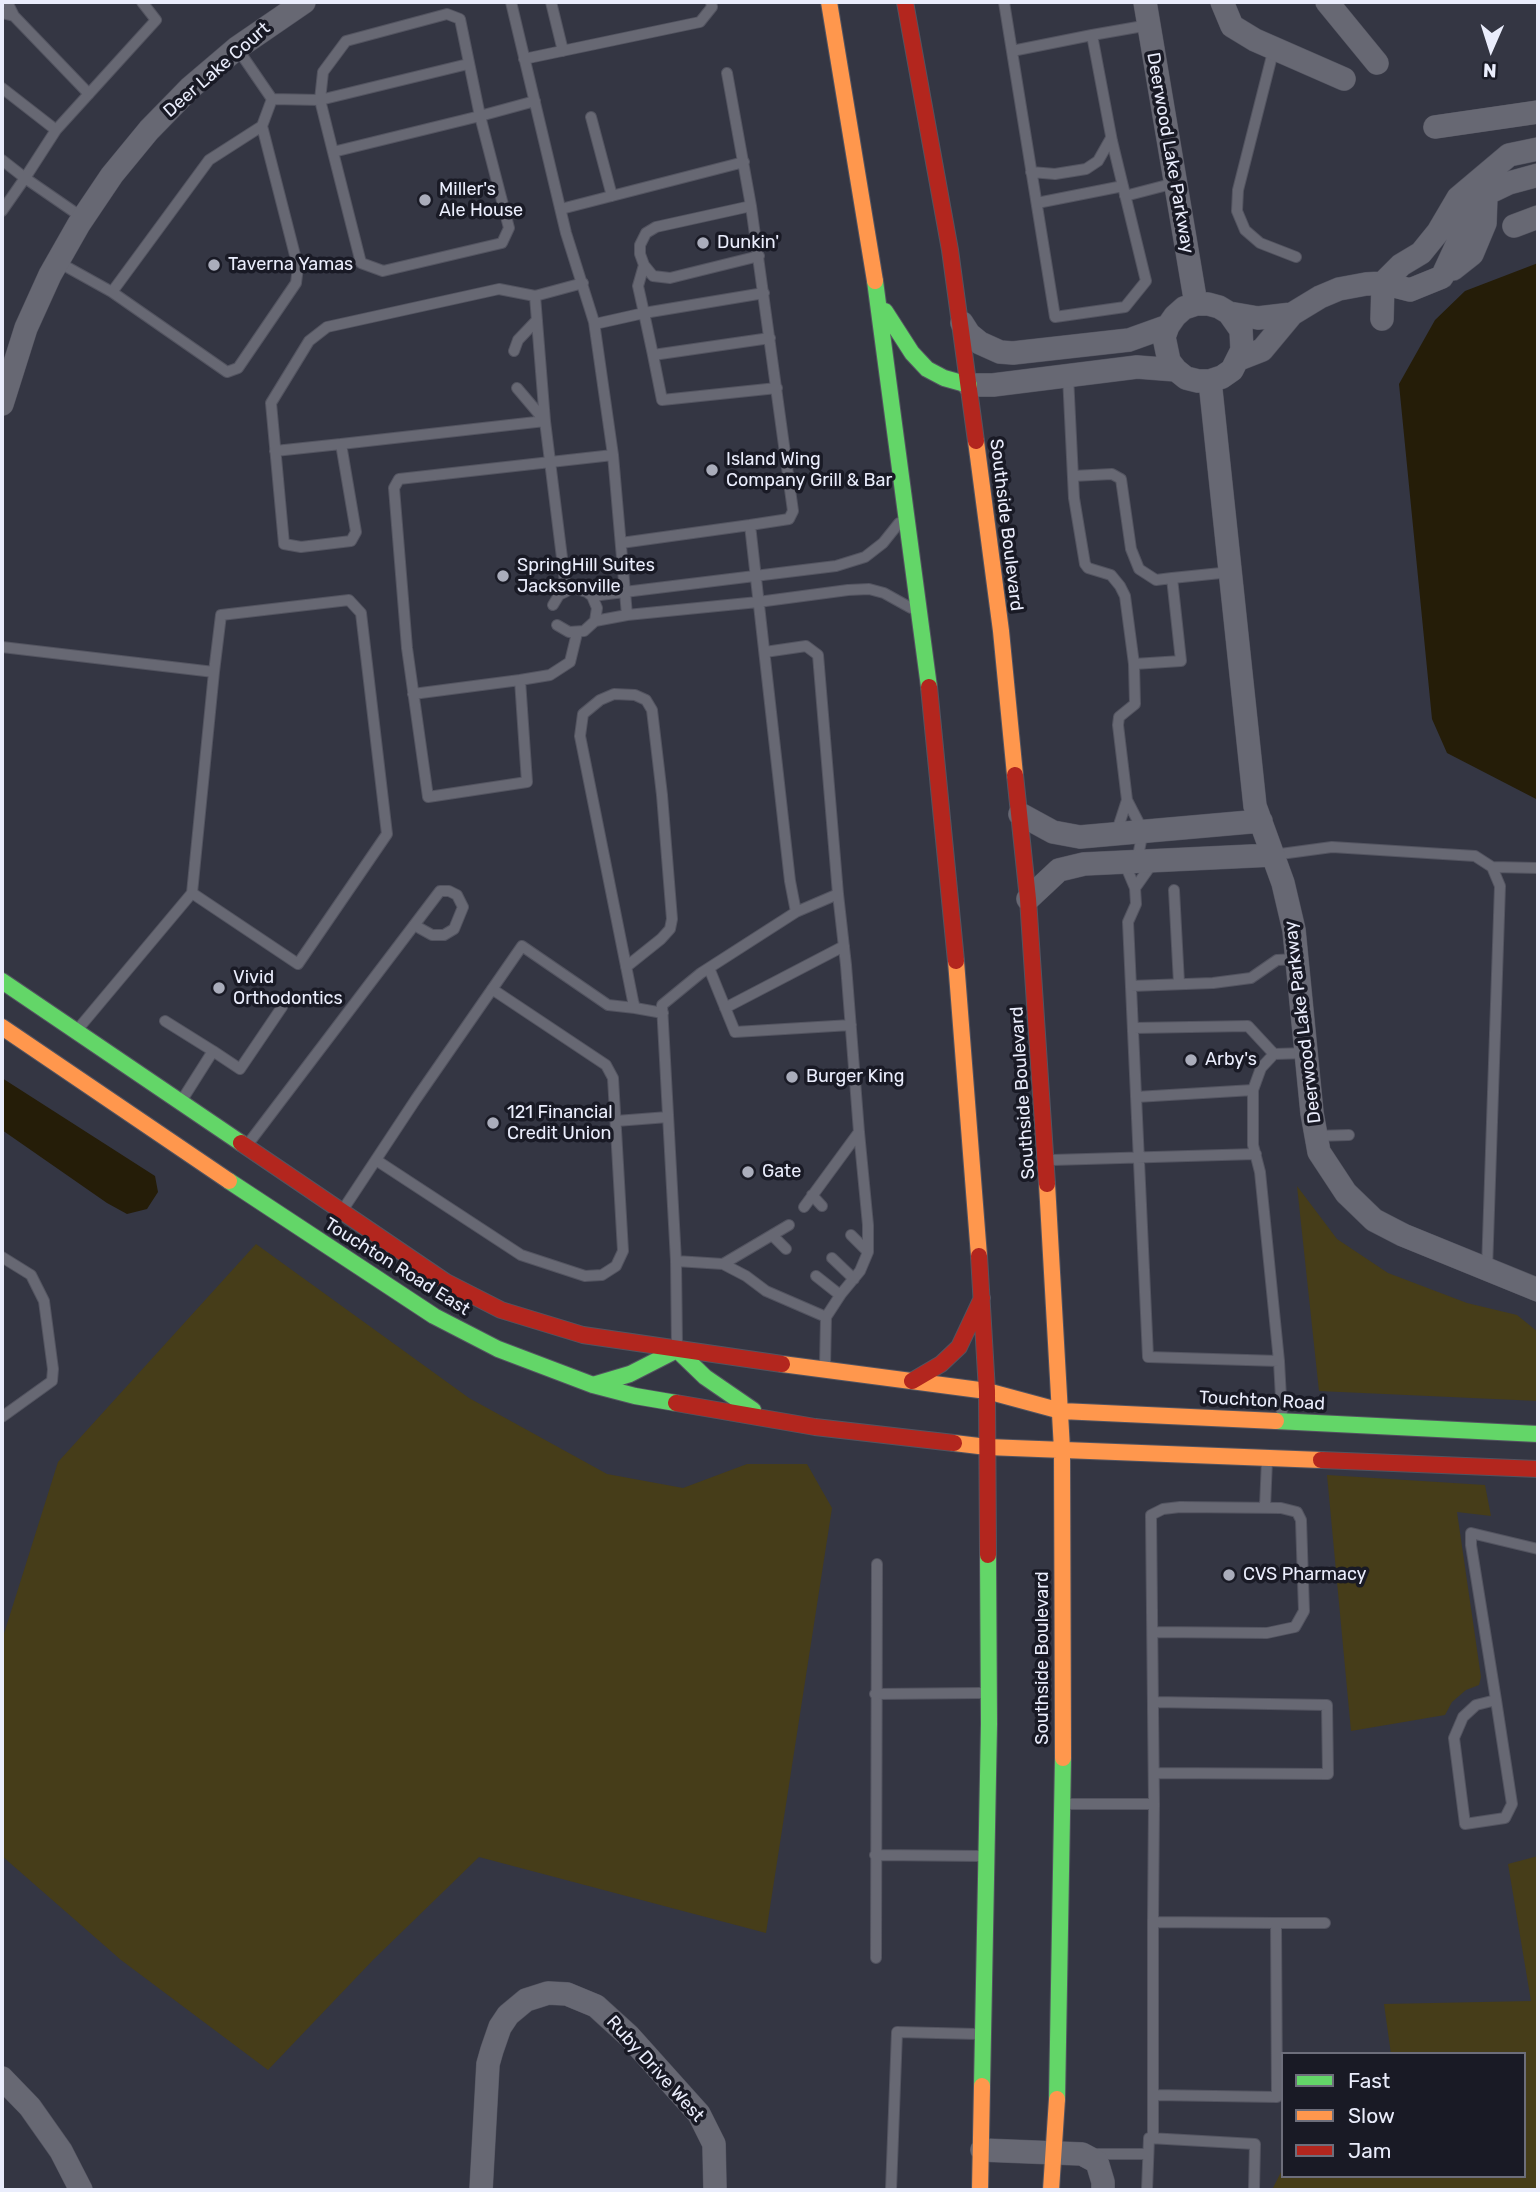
<!DOCTYPE html>
<style>
body{margin:0}
#map{position:relative;width:1540px;height:2192px;overflow:hidden;background:#343643;font-family:Rubik,sans-serif}
canvas{display:block}
.frame{position:absolute;inset:0;border:4px solid #eaedfc;pointer-events:none}
.legend{position:absolute;left:1281px;top:2052px;width:245px;height:126px;box-sizing:border-box;background:#191a25;border:2px solid #6d6e7b;margin:0;padding:9px 12px;list-style:none;font-size:21px;color:#eaedfc}
.legend li{display:flex;align-items:center;gap:14px;height:35px}
.legend b{width:35px;border:2px solid #6d6e7b}
.north{position:absolute;left:1456px;top:14px;width:70px;height:70px;-webkit-text-stroke:5px #191a25;paint-order:stroke;rotate:183deg;font-size:19px;font-weight:700;line-height:28px;text-align:center;color:#eaedfc}
.north::after{content:'';display:block;margin:auto;width:24px;height:32px;background:#eaedfc;clip-path:polygon(50% 0,100% 100%,50% 72%,0 100%)}
</style>
<div id="map">
<canvas width="1540" height="2192"></canvas>
<div class="frame"></div>
<ul class="legend">
<li><b style="height:9px;background:#63d668"></b>Fast</li>
<li><b style="height:9px;background:#ff974d"></b>Slow</li>
<li><b style="height:9px;background:#b3261e"></b>Jam</li>
</ul>
<div class="north">N</div>
</div>
<script>
const g = document.querySelector('canvas').getContext('2d');
g.lineJoin = 'round';
function fillPath(path, color) {
  g.fillStyle = color;
  g.fill(path, 'evenodd');
}
function poly(rows) {
  const path = new Path2D();
  for (const r of rows) {
    path.moveTo(r[0], r[1]);
    for (let i = 2; i < r.length; i += 2) path.lineTo(r[i], r[i + 1]);
  }
  return path;
}
function trace(path, color, width, dash) {
  g.strokeStyle = color;
  g.lineWidth = width;
  g.lineCap = dash ? 'butt' : 'round';
  g.setLineDash(dash || []);
  g.stroke(path);
}
function label(font, color, halo, rows, align = 'center') {
  g.font = font + ' Rubik,sans-serif';
  g.lineWidth = 7;
  g.setLineDash([]);
  g.textBaseline = 'middle';
  g.strokeStyle = halo;
  g.fillStyle = color;
  for (const [text, x, y, turn = 0] of rows) {
    g.save();
    g.translate(x, y);
    g.rotate((+turn || 0) * Math.PI / 180);
    g.textAlign = isNaN(turn) ? turn : align;
    if (halo) g.strokeText(text, 0, 0);
    g.fillText(text, 0, 0);
    g.restore();
  }
}
fillPath(poly([
 [1297,1186,1337,1239,1388,1273,1467,1303,1517,1315,1538,1332,1538,1401,1319,1391],
 [256,1244,469,1398,607,1474,683,1488,747,1464,807,1464,832,1508,766,1933,479,1857,373,1960,268,2070,121,1960,2,1856,2,1640,58,1462],
 [1327,1475,1485,1485,1491,1516,1457,1512,1481,1677,1479,1685,1466,1690,1452,1702,1445,1715,1351,1731],
 [1538,1856,1538,2190,1272,2190,1283,2168,1283,2176,1524,2176,1524,2054,1391,2054,1384,2004,1531,2001,1508,1864]
]), '#463d19');
fillPath(poly([
 [1538,263,1538,800,1447,753,1432,719,1399,384,1435,320,1465,291],
 [2,1078,155,1176,158,1192,147,1209,127,1214,107,1203,2,1130]
]), '#251d08');
const lane = poly([
 [7,2,14,16],
 [511,2,566,233,594,322,613,455,627,615],
 [551,2,563,51],
 [1004,2,1055,317,1125,307,1146,281,1112,141,1092,35,1149,25],
 [2,13,14,16,89,94],
 [237,48,272,99,262,126,209,160,112,292,227,372,238,368,296,283,298,267,262,126],
 [1274,48,1238,190,1237,211,1245,230,1260,243,1296,257],
 [1012,51,1092,35],
 [524,59,700,22,712,7,711,2],
 [727,73,751,206,793,511,789,519,750,525],
 [2,88,56,130,156,20,142,2],
 [272,99,320,100,468,64],
 [591,117,612,196],
 [333,152,480,116,509,228,502,243,383,271,361,263,333,152,320,100,323,72,346,41,447,14,460,19,480,116,535,101],
 [2,160,25,178,56,130],
 [1031,172,1055,174,1086,169,1098,161,1111,138],
 [1125,196,1175,183],
 [1037,203,1123,186],
 [751,206,656,227,646,233,640,245,640,254,644,265,653,276,670,278,759,256],
 [561,209,744,162],
 [2,211,25,178,83,218],
 [58,262,112,292],
 [764,293,644,313,653,355,770,338],
 [535,296,545,421],
 [595,324,644,313,638,286,644,265],
 [514,351,518,340,537,320],
 [653,355,662,400,777,388],
 [1068,376,1074,498,1085,564,1088,568,1111,575,1120,586,1125,596,1134,664,1181,661,1172,578,1231,572],
 [517,388,545,421],
 [275,451,341,444],
 [1073,476,1112,474,1121,479,1131,549,1139,569,1156,580,1172,578],
 [621,543,750,525,790,881,796,912,701,973,662,1005,676,1261,677,1347],
 [566,590,545,421,341,444,356,532,351,541,301,547,284,544,271,403,309,341,327,327,499,289,535,296,583,283],
 [592,596,836,566,865,557,883,543,899,523],
 [553,605,559,595,573,588,587,592,592,596,597,608,595,621,584,631,569,632,557,625],
 [595,621,627,615,758,602,848,590,869,589,884,593,911,608],
 [577,633,570,662,550,675,520,680,527,782,428,797,407,648,394,488,399,479,613,455],
 [2,647,214,672,192,893,78,1029],
 [765,652,806,646,818,655,838,894,796,912],
 [413,694,520,680],
 [1127,800,1118,725,1119,717,1135,704,1134,664],
 [1116,834,1127,800,1143,831,1137,861],
 [1273,855,1332,847,1475,856,1492,867,1500,886,1487,1269],
 [1124,862,1135,888,1136,904,1128,922,1148,1357,1279,1361,1260,1172,1253,1145,1253,1090,1261,1068,1274,1054,1307,1053],
 [1492,867,1538,868],
 [1135,888,1154,861],
 [1174,890,1179,983],
 [192,893,298,964,387,834,361,613,349,600,221,615,214,672],
 [626,967,661,939,670,929,672,919,662,795,652,710,646,700,635,695,614,694,600,700,583,714,580,736,633,1001,635,1008,663,1013],
 [709,968,735,1032,851,1025],
 [1131,986,1213,983,1251,978,1277,960,1297,959],
 [725,1008,844,946],
 [165,1021,213,1051],
 [1133,1028,1248,1026,1274,1054],
 [1136,1097,1253,1090],
 [182,1100,213,1051,240,1069,282,1007],
 [616,1121,668,1117],
 [1316,1136,1349,1135],
 [248,1144,440,891,449,891,457,895,463,907,454,929,444,935,432,935,414,925],
 [376,1160,521,1255,585,1276,602,1275,616,1266,623,1251,613,1078,606,1065,492,989],
 [1052,1160,1256,1154],
 [812,1195,822,1206],
 [804,1207,859,1132],
 [344,1208,416,1099,522,946,608,1005,635,1008],
 [772,1235,786,1249],
 [851,1235,868,1252],
 [2,1257,31,1275,44,1301,53,1369,52,1381,2,1417],
 [832,1258,854,1279],
 [676,1261,723,1264,746,1276,766,1291,826,1317],
 [723,1264,789,1225],
 [816,1276,840,1295],
 [1279,1361,1282,1417],
 [825,1367,826,1317,841,1294,860,1271,868,1252,868,1225,859,1132,846,965,838,894],
 [1265,1507,1267,1460],
 [875,1694,982,1693],
 [1496,1700,1476,1705,1463,1717,1454,1738,1465,1824,1505,1818,1512,1804,1496,1700,1471,1545,1471,1533,1538,1549],
 [1154,1702,1327,1705,1328,1774,1154,1773],
 [1070,1804,1154,1804],
 [875,1855,981,1856],
 [1153,1922,1276,1923,1277,2097,1153,2095,1153,1922,1154,1804,1151,1515,1163,1509,1180,1507,1281,1508,1297,1512,1301,1520,1304,1611,1295,1627,1267,1633,1153,1632],
 [1276,1923,1325,1923],
 [876,1958,877,1564],
 [1153,2138,1153,2095],
 [1092,2154,1148,2154],
 [891,2190,897,2032,977,2034],
 [1147,2190,1149,2138,1255,2144,1254,2190]
]);
const street = poly([
 [1145,2,1196,304],
 [1222,2,1232,26,1255,40,1344,79],
 [1327,2,1377,63],
 [1435,127,1538,112],
 [1514,226,1538,217],
 [1453,269,1472,254,1485,223,1486,196],
 [1229,313,1258,318,1292,314],
 [1382,319,1383,283,1401,265,1421,253,1438,232,1458,198,1509,155,1538,149],
 [962,323,969,334,980,343,1000,352,1013,353,1129,340,1168,326],
 [1239,359,1262,350,1292,314,1320,297,1339,289,1366,284,1383,283,1410,290,1442,277,1468,221,1486,194,1509,183,1538,175],
 [1210,381,1255,806,1283,883,1294,930,1312,1113,1319,1152,1346,1193,1374,1220,1403,1235,1538,1290],
 [969,385,993,385,1137,367,1176,370,1186,378,1198,381,1210,381,1222,377,1232,370,1242,350,1241,330,1229,313,1219,307,1208,304,1196,304,1184,308,1175,316,1168,326,1164,337,1169,361,1176,370],
 [2,404,26,328,50,275,79,224,112,175,149,130,190,88,237,48,304,2],
 [1020,814,1053,832,1080,837,1261,821],
 [1028,899,1059,870,1084,864,1273,855],
 [2,2078,30,2107,61,2151,81,2190],
 [982,2150,1082,2154,1097,2162,1103,2182,1103,2190],
 [481,2190,488,2064,492,2050,500,2027,508,2015,526,2000,548,1993,567,1994,596,2006,629,2036,699,2114,714,2144,715,2190]
]);
const fast = poly([
 [875,281,929,687],
 [885,311,912,353,927,369,944,378,969,385],
 [2,981,241,1143],
 [229,1181,434,1316,498,1349,593,1385,635,1396,676,1403],
 [593,1385,630,1374,677,1350,705,1377,753,1410],
 [1276,1421,1538,1434],
 [982,2086,989,1724,988,1555],
 [1057,2099,1063,1758]
]);
const slow = poly([
 [829,2,875,281],
 [976,441,1001,631,1015,775],
 [956,961,979,1256],
 [2,1027,229,1181],
 [1047,1184,1062,1449,1063,1758],
 [782,1364,987,1391,1061,1411,1276,1421],
 [954,1443,987,1447,1321,1460],
 [980,2190,982,2086],
 [1051,2190,1057,2099]
]);
const jam = poly([
 [905,2,950,250,976,441],
 [929,687,956,961],
 [1015,775,1028,899,1047,1184],
 [241,1143,446,1282,501,1310,583,1335,782,1364],
 [979,1256,987,1391,988,1555],
 [912,1381,941,1364,959,1347,982,1298],
 [676,1403,815,1427,954,1443],
 [1321,1460,1538,1469]
]);
trace(lane, '#535460', 12);
trace(street, '#535460', 24);
trace(fast, '#535460', 18);
trace(slow, '#535460', 18);
trace(jam, '#535460', 18);
trace(lane, '#676873', 10);
trace(street, '#676873', 23);
trace(fast, '#63d668', 16);
trace(slow, '#ff974d', 16);
trace(jam, '#b3261e', 16);
for (const [x, y, r, color] of [
 [425,200,7,"#aaadbb"],
 [703,243,7,"#aaadbb"],
 [214,265,7,"#aaadbb"],
 [712,470,7,"#aaadbb"],
 [503,576,7,"#aaadbb"],
 [219,988,7,"#aaadbb"],
 [1191,1060,7,"#aaadbb"],
 [792,1077,7,"#aaadbb"],
 [493,1123,7,"#aaadbb"],
 [748,1172,7,"#aaadbb"],
 [1229,1575,7,"#aaadbb"]
]) {
  const dot = new Path2D();
  dot.arc(x, y, r, 0, 2 * Math.PI);
  g.fillStyle = color;
  g.fill(dot);
  trace(dot, '#191a25', 2.5);
}
label('18px', '#eaedfc', '#191a25', [
 ["Deer Lake Court",217,70,-41],
 ["Deerwood Lake Parkway",1170,153,80],
 ["Southside Boulevard",1006,525,83],
 ["Deerwood Lake Parkway",1303,1022,-97],
 ["Southside Boulevard",1023,1093,-94],
 ["Touchton Road East",397,1267,32],
 ["Touchton Road",1262,1401,3],
 ["Southside Boulevard",1043,1658,-90],
 ["Ruby Drive West",655,2069,48]
]);
label('18px', '#eaedfc', '#191a25', [
 ["Miller's",439,190],
 ["Ale House",439,211],
 ["Dunkin'",717,243],
 ["Taverna Yamas",228,265],
 ["Island Wing",726,460],
 ["Company Grill & Bar",726,481],
 ["SpringHill Suites",517,566],
 ["Jacksonville",517,587],
 ["Vivid",233,978],
 ["Orthodontics",233,999],
 ["Arby's",1205,1060],
 ["Burger King",806,1077],
 ["121 Financial",507,1113],
 ["Credit Union",507,1134],
 ["Gate",762,1172],
 ["CVS Pharmacy",1243,1575]
], 'left');
</script>
